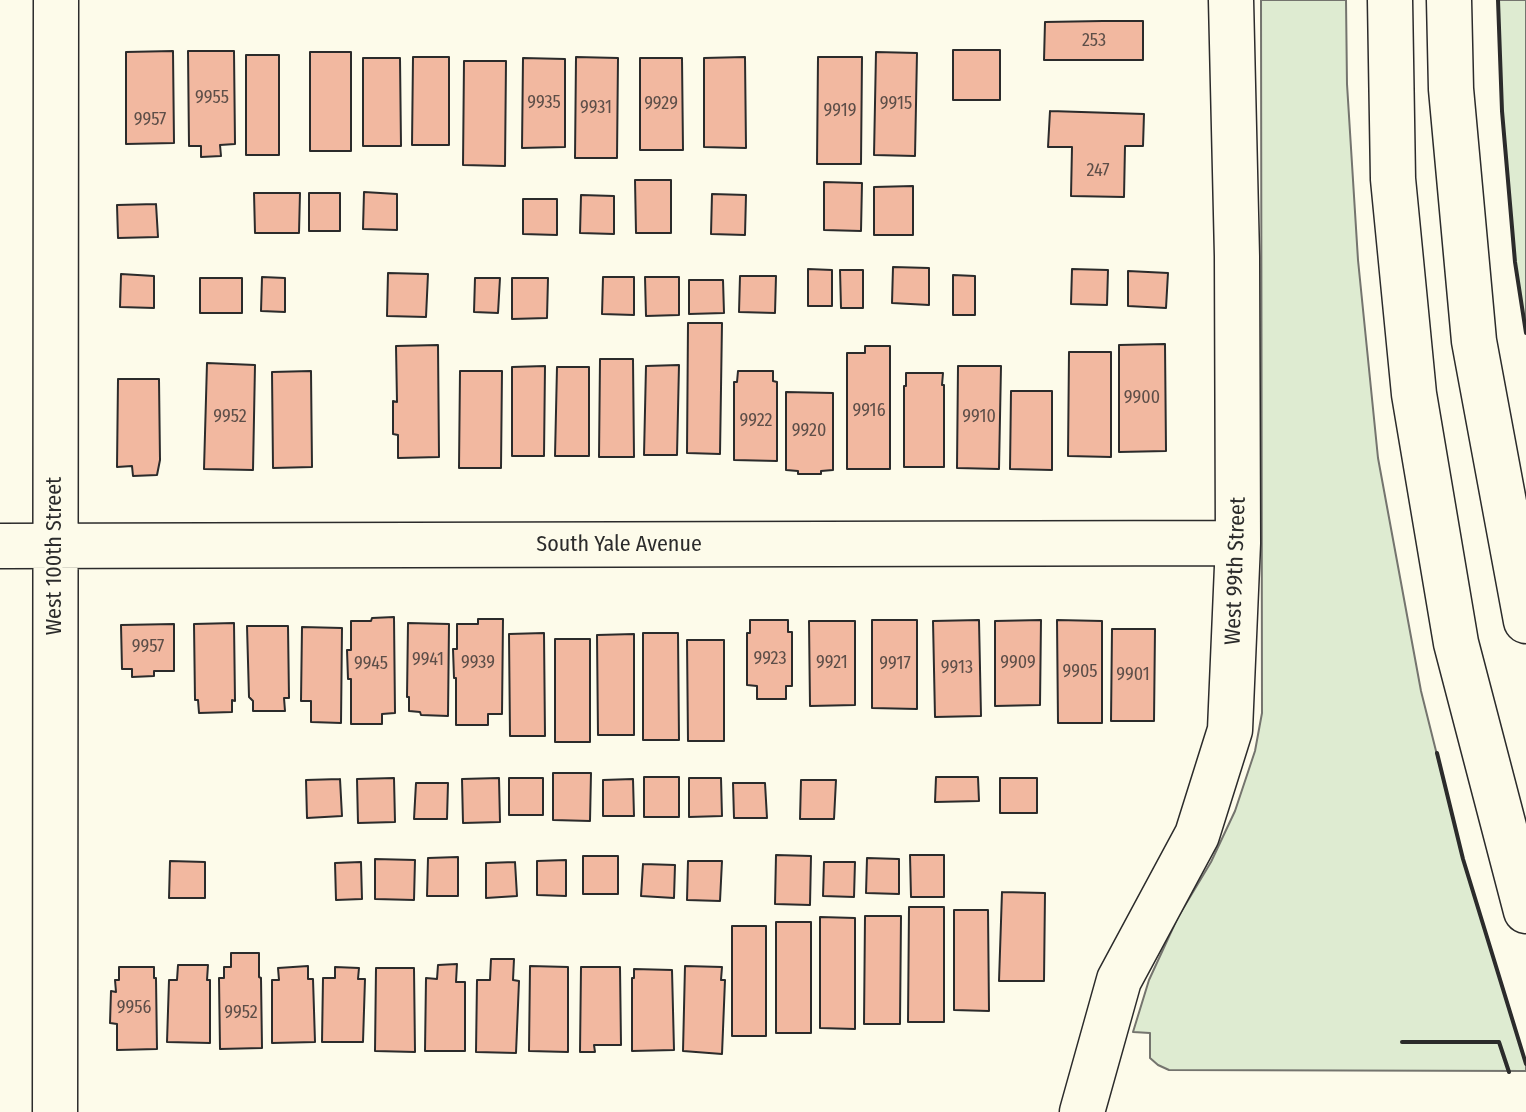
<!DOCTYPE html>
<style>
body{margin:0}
canvas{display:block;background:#fdfbea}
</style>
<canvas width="1526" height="1112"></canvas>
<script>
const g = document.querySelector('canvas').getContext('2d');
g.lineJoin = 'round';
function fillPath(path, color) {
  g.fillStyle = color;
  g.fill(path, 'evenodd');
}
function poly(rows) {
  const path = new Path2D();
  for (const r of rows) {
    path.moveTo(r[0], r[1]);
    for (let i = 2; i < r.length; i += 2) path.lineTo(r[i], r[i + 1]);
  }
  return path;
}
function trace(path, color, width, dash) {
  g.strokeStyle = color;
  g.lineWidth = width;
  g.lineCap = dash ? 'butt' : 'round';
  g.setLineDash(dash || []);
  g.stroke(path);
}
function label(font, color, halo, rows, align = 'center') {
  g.font = font + ' "Fira Sans Condensed",sans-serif';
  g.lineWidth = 6;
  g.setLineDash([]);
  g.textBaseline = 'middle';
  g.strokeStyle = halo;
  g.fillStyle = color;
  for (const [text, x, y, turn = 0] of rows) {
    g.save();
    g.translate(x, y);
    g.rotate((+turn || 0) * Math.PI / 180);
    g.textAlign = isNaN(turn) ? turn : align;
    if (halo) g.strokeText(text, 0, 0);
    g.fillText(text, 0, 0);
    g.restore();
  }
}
const green = poly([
 [1261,0,1346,0,1347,84,1358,260,1378,458,1421,691,1463,859,1526,1064,1526,1071,1169,1070,1158,1065,1150,1058,1150,1033,1133,1032,1149,980,1178,917,1211,862,1235,811,1255,751,1262,713,1261,0],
 [1498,0,1526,0,1526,333,1515,262,1502,111,1498,0]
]);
fillPath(green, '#deebd1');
trace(green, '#74746e', 2);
const building = poly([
 [1103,21,1143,21,1143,60,1044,60,1045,22,1103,21],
 [953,50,1000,50,1000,100,953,100,953,50],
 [173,51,174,143,126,144,126,52,173,51],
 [188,51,234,51,235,144,220,145,221,156,201,157,201,146,189,146,188,51],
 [310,52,351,52,351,151,310,151,310,52],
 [876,52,917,53,915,156,874,155,876,52],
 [246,55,279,55,279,155,246,155,246,55],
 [413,57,449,57,449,145,412,145,413,57],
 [576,57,618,58,617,158,575,158,576,57],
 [745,57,746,148,704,147,704,58,745,57],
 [818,57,862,57,861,164,817,164,818,57],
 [363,58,400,58,401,146,363,146,363,58],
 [523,58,565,59,565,147,522,148,523,58],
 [640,58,682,58,683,150,640,150,640,58],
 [464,61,506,61,505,166,463,165,464,61],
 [1050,111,1144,114,1143,146,1125,146,1124,197,1071,196,1072,147,1048,147,1050,111],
 [635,180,671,180,671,233,636,233,635,180],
 [824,182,862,183,861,231,824,230,824,182],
 [913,186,913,235,874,235,874,187,913,186],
 [364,192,397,194,397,230,363,229,364,192],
 [254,193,300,193,299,233,255,233,254,193],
 [309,193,340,193,340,231,309,231,309,193],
 [712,194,746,195,745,235,711,234,712,194],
 [581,195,614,196,614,234,580,233,581,195],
 [523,199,557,199,557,235,523,234,523,199],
 [156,204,158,237,118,238,117,205,156,204],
 [893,267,929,268,929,305,892,303,893,267],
 [808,269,832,270,832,306,808,306,808,269],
 [1072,269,1108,270,1107,305,1071,304,1072,269],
 [840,270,863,270,863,308,841,308,840,270],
 [1128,271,1168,273,1166,308,1128,306,1128,271],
 [388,273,428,274,426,317,387,316,388,273],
 [121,274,154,276,154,308,120,307,121,274],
 [953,275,975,276,975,315,953,315,953,275],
 [740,276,776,276,775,313,739,312,740,276],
 [262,277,285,278,285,312,261,311,262,277],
 [603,277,634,277,634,315,602,314,603,277],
 [645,277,679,277,679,315,646,316,645,277],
 [200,278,242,278,242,313,200,313,200,278],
 [475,278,500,278,498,313,474,312,475,278],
 [512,278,548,278,547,318,512,319,512,278],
 [689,280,723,280,724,313,689,314,689,280],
 [688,323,722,323,720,454,687,453,688,323],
 [1165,344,1166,451,1119,452,1119,345,1165,344],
 [438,345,439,457,398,458,398,435,393,434,393,401,397,402,396,346,438,345],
 [865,346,890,346,890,469,847,469,847,353,865,353,865,346],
 [1069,352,1111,352,1111,457,1068,456,1069,352],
 [600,359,633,359,634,457,599,457,600,359],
 [207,363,255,365,253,470,204,469,207,363],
 [679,365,677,455,644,455,646,366,679,365],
 [545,366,544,456,512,456,512,367,545,366],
 [958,366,1001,366,999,469,957,468,958,366],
 [557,367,589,367,589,456,555,456,557,367],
 [311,371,312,467,273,468,272,372,311,371],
 [460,371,502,371,501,468,459,468,460,371],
 [738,371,773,371,773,381,777,382,777,461,734,460,734,382,737,382,738,371],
 [906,373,943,373,942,385,944,385,944,467,904,467,904,386,906,386,906,373],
 [118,379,159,379,160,460,157,475,133,476,132,466,117,467,118,379],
 [1011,391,1052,391,1052,470,1010,469,1011,391],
 [786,392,833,393,833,470,821,471,821,474,798,474,798,471,786,470,786,392],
 [394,617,395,713,382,714,382,724,351,724,351,679,348,679,347,650,351,650,351,621,371,621,372,618,394,617],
 [478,619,503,619,502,714,488,714,488,725,456,725,456,678,454,678,453,649,457,649,457,624,478,624,478,619],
 [750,620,788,620,788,632,792,632,792,686,786,686,786,699,757,699,757,686,747,685,747,633,750,633,750,620],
 [872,620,917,620,917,709,872,708,872,620],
 [979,620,981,716,935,717,933,621,979,620],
 [1041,620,1040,705,995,706,995,621,1041,620],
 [1057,620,1102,621,1102,723,1058,723,1057,620],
 [809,621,855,621,855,705,810,706,809,621],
 [234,623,235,701,232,700,232,712,199,713,198,700,195,700,194,624,234,623],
 [408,623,449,624,448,716,421,715,420,712,409,711,409,697,407,697,408,623],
 [174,624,174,671,154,671,154,676,132,677,132,669,122,669,121,625,174,624],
 [247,626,288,626,289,698,284,698,285,711,253,711,253,701,249,697,247,626],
 [302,627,342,628,341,723,311,722,311,701,301,701,302,627],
 [1112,629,1155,629,1154,721,1111,721,1112,629],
 [544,633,545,736,510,736,509,634,544,633],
 [643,633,678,633,679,740,643,740,643,633],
 [634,634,634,735,598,735,597,635,634,634],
 [555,639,590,639,590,742,555,742,555,639],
 [687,640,724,640,724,741,688,741,687,640],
 [553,773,591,773,590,821,553,820,553,773],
 [644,777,679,777,679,817,644,817,644,777],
 [936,777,978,777,979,801,935,802,936,777],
 [394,778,395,822,358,823,357,779,394,778],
 [499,778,500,822,463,823,462,779,499,778],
 [509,778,543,778,543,815,509,815,509,778],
 [689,778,721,778,722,816,689,817,689,778],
 [1000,778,1037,778,1037,813,1000,813,1000,778],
 [340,779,342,816,307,818,306,780,340,779],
 [633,779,634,816,603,816,603,780,633,779],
 [801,780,836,780,834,819,800,819,801,780],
 [416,783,448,783,447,819,414,819,416,783],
 [733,783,765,783,767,818,734,818,733,783],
 [776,855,811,856,810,905,775,904,776,855],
 [910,855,944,855,944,897,911,897,910,855],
 [583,856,618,856,618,894,583,894,583,856],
 [458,857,458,896,427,896,428,858,458,857],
 [867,858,899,859,899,894,866,893,867,858],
 [375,859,415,860,414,900,375,899,375,859],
 [566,860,566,896,537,895,537,861,566,860],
 [170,861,205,862,205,898,169,898,170,861],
 [688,861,722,861,720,901,687,900,688,861],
 [361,862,362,899,336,900,335,863,361,862],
 [515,862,517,896,486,898,486,863,515,862],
 [824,862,855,862,854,897,823,896,824,862],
 [643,864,675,865,674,898,641,896,643,864],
 [1002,892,1045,893,1044,981,999,981,1002,892],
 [909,907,944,907,944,1022,908,1022,909,907],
 [954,910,988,910,989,1011,954,1010,954,910],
 [865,916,901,916,900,1024,864,1024,865,916],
 [820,917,855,918,855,1029,820,1028,820,917],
 [776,922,811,922,811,1033,776,1033,776,922],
 [732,926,766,926,766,1036,732,1036,732,926],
 [231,953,259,953,259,977,261,978,262,1048,220,1049,219,978,224,978,224,967,231,967,231,953],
 [491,959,514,959,513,980,519,981,516,1053,476,1052,477,980,490,980,491,959],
 [457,964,456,982,465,982,465,1051,425,1051,426,978,437,979,438,965,457,964],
 [178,965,208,965,207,980,210,980,210,1043,167,1042,169,980,177,980,178,965],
 [308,966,308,979,313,979,315,1042,272,1043,272,980,279,980,278,968,308,966],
 [530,966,568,967,568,1052,529,1051,530,966],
 [685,966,722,967,721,980,725,980,722,1054,683,1051,685,966],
 [119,967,154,967,154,978,156,978,157,1049,117,1050,117,1024,110,1023,111,991,116,992,115,980,119,980,119,967],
 [335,967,359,968,358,979,365,979,363,1042,322,1042,323,978,335,978,335,967],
 [581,967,620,967,621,1045,594,1045,595,1052,580,1052,581,967],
 [376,968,414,968,415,1052,375,1051,376,968],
 [634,969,672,970,674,1050,632,1051,632,978,634,978,634,969]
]);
fillPath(building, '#f2b8a0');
trace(building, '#2b2b2b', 2);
const minor = poly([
 [0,546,1238,543],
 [55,1112,56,0],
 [1082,1112,1119,980,1197,835,1230,730,1238,543,1237,256,1231,0]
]);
const highway = poly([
 [1390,0,1393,179,1414,394,1456,643,1526,911],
 [1449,0,1451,89,1474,341,1526,621]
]);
trace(minor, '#2b2b2b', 47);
trace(highway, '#2b2b2b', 47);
trace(minor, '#fdfbea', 44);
trace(highway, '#fdfbea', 44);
trace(poly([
 [1498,0,1502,111,1515,262,1526,333],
 [1437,753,1463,859,1526,1064],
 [1402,1042,1499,1042,1509,1072]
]), '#2b2b2b', 4);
label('18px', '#5d4e48', null, [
 ["253",1094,41],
 ["9955",212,98],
 ["9935",544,103],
 ["9929",661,104],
 ["9915",896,104],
 ["9931",596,108],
 ["9919",840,111],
 ["9957",150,120],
 ["247",1098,171],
 ["9900",1142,398],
 ["9916",869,411],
 ["9952",230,417],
 ["9910",979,417],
 ["9922",756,421],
 ["9920",809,431],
 ["9957",148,647],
 ["9923",770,659],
 ["9941",428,660],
 ["9939",478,663],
 ["9921",832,663],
 ["9909",1018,663],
 ["9945",371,664],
 ["9917",895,664],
 ["9913",957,668],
 ["9905",1080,672],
 ["9901",1133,675],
 ["9956",134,1008],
 ["9952",241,1013]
]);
label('22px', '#2b2b2b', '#fdfbea', [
 ["South Yale Avenue",619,545],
 ["West 100th Street",55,556,-90],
 ["West 99th Street",1236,571,-88]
]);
</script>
